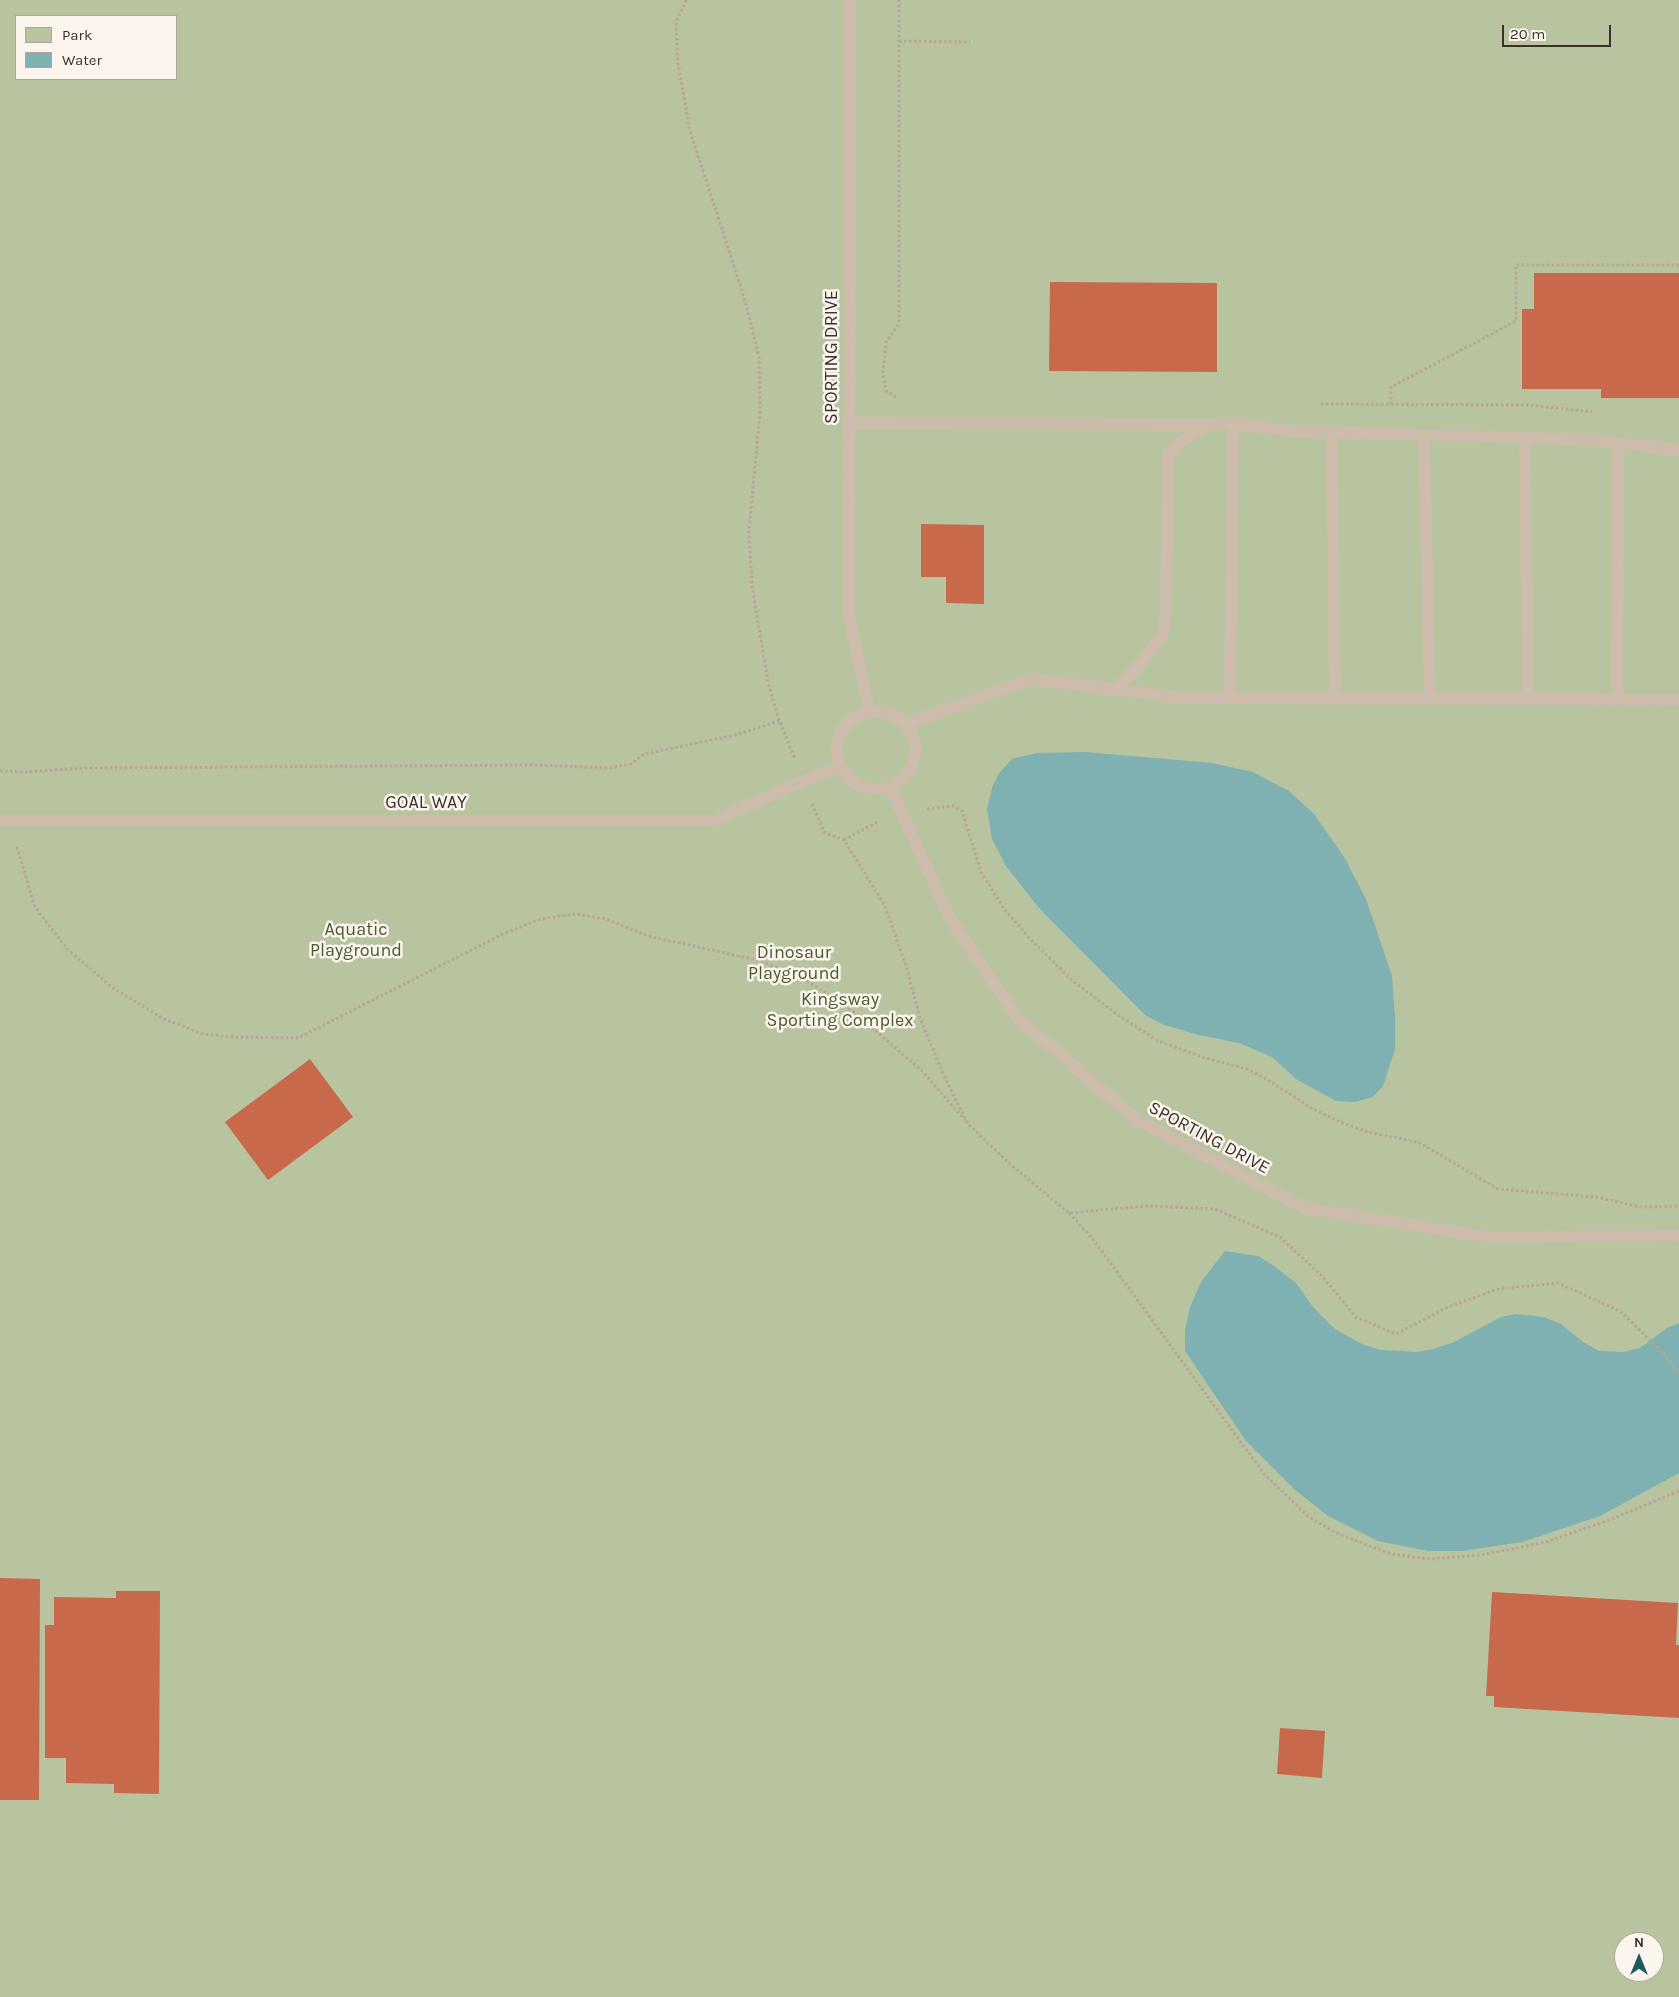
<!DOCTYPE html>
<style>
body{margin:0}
#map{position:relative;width:1679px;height:1997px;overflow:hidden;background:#f4ebe1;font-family:Karla,sans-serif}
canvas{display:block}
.legend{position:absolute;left:15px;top:15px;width:162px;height:65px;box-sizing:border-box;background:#fbf5ee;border:1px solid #aea6a0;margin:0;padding:6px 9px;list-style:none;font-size:15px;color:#3b302b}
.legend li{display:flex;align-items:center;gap:10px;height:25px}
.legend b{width:25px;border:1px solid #aea6a0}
.north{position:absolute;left:1614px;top:1932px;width:50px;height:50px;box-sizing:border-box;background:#fbf5ee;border:1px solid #aea6a0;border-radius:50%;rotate:0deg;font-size:14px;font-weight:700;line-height:20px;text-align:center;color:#3b302b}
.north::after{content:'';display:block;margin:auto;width:18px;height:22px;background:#1f5a5e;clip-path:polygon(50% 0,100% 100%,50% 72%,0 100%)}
.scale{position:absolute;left:1502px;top:25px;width:109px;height:22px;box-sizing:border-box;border:2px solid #3b302b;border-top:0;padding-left:6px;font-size:15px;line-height:18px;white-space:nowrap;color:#3b302b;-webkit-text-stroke:4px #fbf5ee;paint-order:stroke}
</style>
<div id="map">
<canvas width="1679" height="1997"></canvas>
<ul class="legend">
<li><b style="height:14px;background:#b8c4a0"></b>Park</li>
<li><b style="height:14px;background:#7fb0b2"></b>Water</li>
</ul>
<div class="north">N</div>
<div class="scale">20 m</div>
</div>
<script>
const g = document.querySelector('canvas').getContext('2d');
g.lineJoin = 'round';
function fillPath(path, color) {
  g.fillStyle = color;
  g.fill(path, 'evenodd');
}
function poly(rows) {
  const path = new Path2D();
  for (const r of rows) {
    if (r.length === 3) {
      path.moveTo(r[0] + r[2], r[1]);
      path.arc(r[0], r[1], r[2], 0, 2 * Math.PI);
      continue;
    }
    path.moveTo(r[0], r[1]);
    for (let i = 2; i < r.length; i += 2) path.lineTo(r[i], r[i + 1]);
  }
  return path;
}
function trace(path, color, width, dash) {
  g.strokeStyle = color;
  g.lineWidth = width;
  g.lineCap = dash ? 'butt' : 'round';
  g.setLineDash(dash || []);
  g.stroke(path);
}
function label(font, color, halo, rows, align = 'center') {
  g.font = font + ' Karla,sans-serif';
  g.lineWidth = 5;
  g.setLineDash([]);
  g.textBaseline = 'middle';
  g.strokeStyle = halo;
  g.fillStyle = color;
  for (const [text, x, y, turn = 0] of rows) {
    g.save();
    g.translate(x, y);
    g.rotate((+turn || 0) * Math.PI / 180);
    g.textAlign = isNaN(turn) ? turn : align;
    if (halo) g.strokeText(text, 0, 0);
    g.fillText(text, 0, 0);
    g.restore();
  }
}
fillPath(poly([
 [0,0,1679,0,1679,1997,0,1997],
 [16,16,176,16,176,79,16,79],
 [1624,1942,1654,1942,1654,1972,1624,1972]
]), '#b8c4a0');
fillPath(poly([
 [1085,752,1212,763,1253,772,1289,791,1314,814,1344,857,1366,899,1392,976,1395,1017,1395,1049,1383,1086,1373,1097,1355,1102,1336,1101,1296,1079,1272,1057,1239,1043,1199,1035,1164,1025,1145,1015,1039,908,1006,866,992,839,987,809,993,785,1000,772,1012,759,1037,753],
 [1225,1251,1258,1256,1274,1266,1296,1283,1313,1307,1335,1329,1364,1345,1381,1350,1418,1352,1433,1349,1452,1343,1501,1317,1516,1314,1544,1317,1561,1324,1583,1342,1599,1351,1623,1352,1640,1348,1667,1328,1679,1323,1679,1473,1600,1516,1522,1542,1462,1551,1428,1551,1378,1541,1328,1516,1294,1489,1246,1441,1185,1351,1185,1330,1190,1307,1201,1282]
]), '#7fb0b2');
fillPath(poly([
 [1534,273,1679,273,1679,398,1601,398,1601,389,1522,389,1522,309,1534,309],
 [1050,282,1217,283,1217,372,1049,371],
 [921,524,984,525,984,604,946,603,946,577,921,577],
 [310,1059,353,1117,268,1180,225,1122],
 [0,1578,40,1579,39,1800,0,1800],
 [116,1591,160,1591,159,1794,114,1793,114,1784,66,1783,66,1758,45,1758,45,1625,54,1625,54,1597,116,1598],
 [1492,1592,1678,1603,1676,1645,1679,1645,1679,1718,1494,1707,1494,1696,1486,1696],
 [1280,1728,1325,1731,1322,1778,1277,1774]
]), '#c8694b');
trace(poly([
 [686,0,676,22,678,63,690,131,745,300,759,357,760,412,749,531,752,586,768,682,778,717,795,759],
 [899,41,970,42],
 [896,397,886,391,883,373,886,342,899,324,899,0],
 [1321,404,1529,405,1592,412],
 [1391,404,1391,387,1516,321,1516,265,1679,265],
 [0,771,25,772,85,768,538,765,609,768,631,764,644,754,735,735,780,721],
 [812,804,825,833,844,840,884,904,906,965,920,1018,944,1076,968,1124,1011,1165,1069,1213,1147,1206,1215,1209,1280,1237,1320,1274,1356,1317,1396,1334,1446,1308,1498,1289,1558,1283,1620,1311,1658,1348,1679,1373],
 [927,809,953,806,962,811,981,872,1005,910,1032,941,1073,981,1118,1015,1158,1041,1205,1058,1247,1069,1268,1080,1313,1109,1338,1121,1367,1132,1418,1142,1498,1189,1596,1197,1640,1207,1679,1206],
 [844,840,879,821],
 [17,847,35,907,67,949,113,988,164,1019,203,1034,235,1037,298,1038,503,934,541,919,575,914,606,919,648,936,761,961,805,979,855,1013,922,1071,965,1120],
 [1069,1213,1093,1239,1120,1276,1264,1474,1309,1517,1334,1532,1391,1554,1431,1559,1481,1555,1546,1542,1612,1519,1679,1491]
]), '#b9a596', 3, [2.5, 2.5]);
trace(poly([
 [850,0,849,615,869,711],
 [849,423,1204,425],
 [1332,432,1335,698],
 [1424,435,1430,698],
 [1525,438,1528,699],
 [1116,689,1144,660,1163,633,1166,607,1168,454,1181,442,1205,425,1233,423,1290,431,1592,440,1679,450],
 [1230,698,1233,423],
 [1617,699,1618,443],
 [876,750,39],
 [906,724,1031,679,1182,698,1679,699],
 [890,787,950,919,1017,1017,1134,1118,1304,1208,1494,1238,1679,1235],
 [0,821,714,821,803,781,840,766]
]), '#cdbbac', 12);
label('18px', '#3b302b', '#fbf5ee', [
 ["SPORTING DRIVE",832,357,-90],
 ["GOAL WAY",426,803],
 ["SPORTING DRIVE",1209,1138,28]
]);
label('18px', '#4a5a2e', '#fbf5ee', [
 ["Aquatic",356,930],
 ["Playground",356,951],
 ["Dinosaur",794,953],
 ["Playground",794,974],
 ["Kingsway",840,1000],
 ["Sporting Complex",840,1021]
]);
</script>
